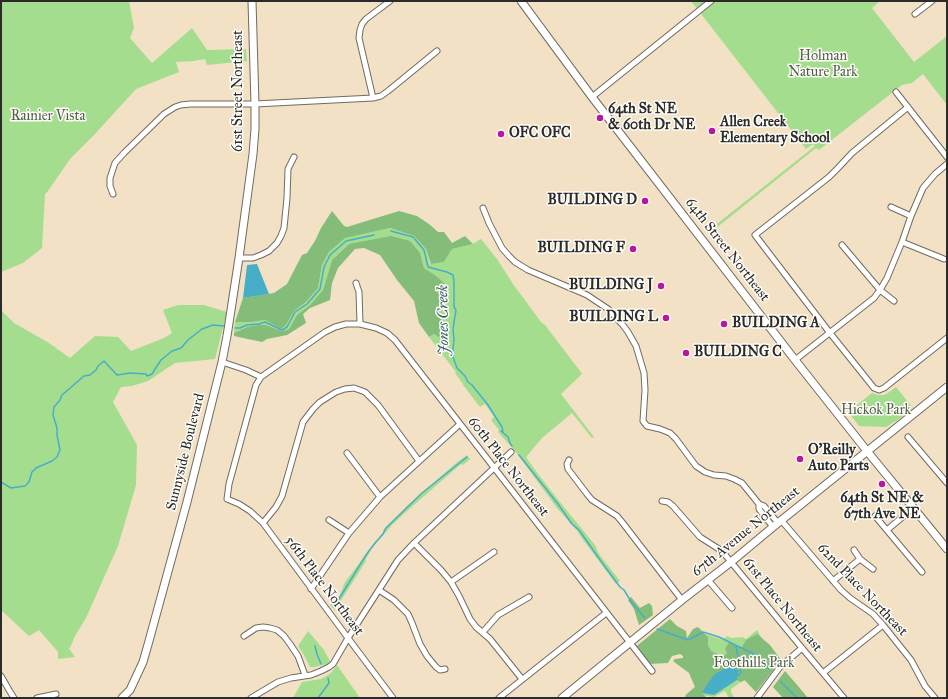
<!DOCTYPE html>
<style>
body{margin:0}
#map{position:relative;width:948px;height:699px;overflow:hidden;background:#f2e1c4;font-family:"IM FELL Great Primer",serif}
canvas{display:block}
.frame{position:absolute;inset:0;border:2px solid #2b2b2b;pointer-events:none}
</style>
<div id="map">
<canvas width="948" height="699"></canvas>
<div class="frame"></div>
</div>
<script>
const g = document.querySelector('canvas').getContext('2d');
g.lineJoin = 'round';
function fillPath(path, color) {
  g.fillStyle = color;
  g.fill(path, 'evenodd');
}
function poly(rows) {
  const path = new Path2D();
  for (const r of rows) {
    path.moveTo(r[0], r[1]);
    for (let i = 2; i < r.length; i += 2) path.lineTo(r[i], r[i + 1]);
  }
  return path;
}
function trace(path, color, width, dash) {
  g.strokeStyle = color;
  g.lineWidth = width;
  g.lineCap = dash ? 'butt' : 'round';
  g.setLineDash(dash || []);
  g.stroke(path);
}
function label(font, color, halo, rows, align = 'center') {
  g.font = font + ' "IM FELL Great Primer",serif';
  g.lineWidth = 3;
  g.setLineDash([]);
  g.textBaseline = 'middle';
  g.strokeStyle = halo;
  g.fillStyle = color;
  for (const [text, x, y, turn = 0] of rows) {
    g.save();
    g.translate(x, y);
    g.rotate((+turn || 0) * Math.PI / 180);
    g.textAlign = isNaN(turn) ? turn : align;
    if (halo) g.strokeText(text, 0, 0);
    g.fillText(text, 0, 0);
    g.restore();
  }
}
fillPath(poly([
 [1,1,129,1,134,28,130,38,152,63,192,28,207,50,246,49,247,61,207,65,205,59,194,61,176,62,179,72,136,89,94,135,70,159,48,191,45,194,42,248,23,263,1,272],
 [691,1,880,1,872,8,914,62,947,36,947,105,923,74,912,83,902,85,819,150,816,148,710,233,708,231,815,146,813,144,806,149],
 [390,228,414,236,426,249,430,264,444,262,452,249,473,244,481,239,497,259,513,284,541,322,545,325,580,371,582,374,561,394,594,437,592,438,572,413,542,438,526,457,538,474,559,501,595,545,599,554,620,581,616,584,581,537,578,532,557,508,515,451,498,432,499,430,491,420,494,417,485,404,480,407,463,385,463,384,455,373,456,372,429,337,434,334,445,342,444,328,439,314,440,293,444,284,435,275,424,268,420,253,349,244,332,260,323,290,310,305,297,315,289,329,282,331,266,325,247,327,234,333,235,322,252,322,265,320,281,329,286,325,294,311,306,302,318,288,322,265,329,252,344,238],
 [178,305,204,305,227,312,215,359,175,363,148,381,132,386,121,387,113,402,137,445,136,485,118,546,86,618,75,636,70,648,68,647,75,657,58,659,58,652,39,630,29,636,1,610,1,310,14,323,49,343,70,358,95,336,118,337,131,351,164,338,172,333,163,310],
 [896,387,913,408,899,419,886,427,859,426,848,412,872,393,878,395,884,395,888,393],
 [467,455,470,459,463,465,461,464,407,511,393,524,372,548,366,559,366,561,335,610,330,605,339,597,345,582,358,565,371,547,382,534,384,529,408,505,456,463],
 [757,630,777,664,756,692,744,680,731,689,731,692,734,698,729,698,725,691,714,697,701,695,692,698,685,695,747,645,742,647,740,647,729,642,727,653,723,656,711,651,708,645,708,637,705,634,723,640,727,636,731,638,743,637,746,639],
 [308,631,324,650,331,663,314,667,310,667,304,655,298,646],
 [337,665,360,698,293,698,302,682,321,679,331,673]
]), '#a5dd8e');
fillPath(poly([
 [332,211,344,226,347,227,399,211,417,216,429,224,438,232,444,232,452,243,465,236,473,244,452,249,444,262,431,264,426,249,414,236,390,228,345,238,329,252,322,265,318,288,306,302,294,311,286,325,281,329,265,320,252,322,235,322,243,298,274,293,287,284,302,255,307,253,315,241,321,228],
 [391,236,410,241,420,253,424,268,435,275,445,284,440,293,439,314,444,328,445,342,434,334,429,337,419,323,414,301,397,280,380,255,364,248,355,249,338,268,332,283,330,300,310,308,303,314,306,323,287,335,267,339,262,342,234,336,234,333,247,327,259,325,266,325,282,331,289,329,297,315,310,305,323,290,332,260,349,244],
 [631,597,640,608,649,603,652,606,653,615,639,625,634,609,628,600],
 [670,619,677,626,686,631,687,638,693,629,698,627,708,637,708,645,711,651,723,656,727,653,725,649,729,642,740,647,742,647,746,640,757,634,770,645,781,660,756,692,745,680,741,682,737,680,739,671,702,693,706,697,705,698,686,698,685,696,695,687,689,673,673,661,675,659,683,658,683,656,680,654,672,656,668,663,648,664,633,649],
 [785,671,798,686,808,698,783,698,773,687]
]), '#84bc79');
fillPath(poly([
 [257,264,269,294,243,298,247,265],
 [731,665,739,671,737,680,714,695,702,693,708,683,715,674]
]), '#48aec7');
trace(poly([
 [391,231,413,237,424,250,428,267,447,272,453,275,454,281,454,307,456,310,453,329,454,340,453,348,453,357,457,368,465,376,468,382,472,385,488,405,502,427,503,432],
 [235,328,240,328,247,325,259,324,265,322,282,330,287,327,295,312,307,304,320,289,324,267,330,255,346,241,374,235],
 [501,431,508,437,510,443,512,446],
 [519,455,558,504,572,524,579,530,603,564,620,587,624,590,632,603,645,618],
 [1,482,11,488,25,486,29,482,32,472,36,468,52,461,57,457,60,450,57,435,57,428,53,415,54,407,60,400,62,395,84,376,90,375,96,370,98,366,104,361,117,375,130,373,146,374,147,376,152,374,155,369,161,360,172,351,181,348,188,340,202,329,213,325,224,326],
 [334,607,366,555,375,543,383,534,386,528,422,493,467,457],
 [657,629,688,640,703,632,719,637,758,656,769,669],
 [315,646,317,654,321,664],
 [736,646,741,673,737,676],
 [780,681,797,698],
 [318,698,329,683,328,678]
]), '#48aec7', 1.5);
const street = poly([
 [915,14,932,1],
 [896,92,947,157],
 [592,97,711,1],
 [373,98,359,38,360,30,362,24,366,19,390,1],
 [908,107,852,153,838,168,829,177,755,235,830,333,874,388,879,390,884,388,947,338],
 [113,194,110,186,110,178,115,163,124,153,164,114,175,107,181,105,190,104,255,104,373,98,381,96,388,91,437,51],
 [891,207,911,216],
 [483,208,489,223,502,248,509,256,515,262,528,270,587,295,608,309,622,324,628,332,636,346,644,373,645,390,643,421,647,426,660,429,670,433,676,439,696,466,705,472,714,475,726,476,734,479,742,483,759,504],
 [902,242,944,259],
 [842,245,880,290,894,301],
 [239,258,253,258,261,255,269,251,277,243,281,236,284,228,287,198,288,169,294,157],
 [356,283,359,292,360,324,376,328,387,333,395,340,652,671],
 [360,324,346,324,335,327,325,332,261,377,256,385,229,484,227,499,239,504,250,511,263,523,348,638,393,698],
 [795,360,874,298,880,290,887,278,902,242,911,216,923,188,935,174,947,164],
 [222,362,246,370,261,377],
 [908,437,947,483],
 [347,453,380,497],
 [569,460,567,464,568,469,587,494,592,500,617,516,622,522,682,600],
 [662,501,668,502,673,506,700,537,722,551,731,562,802,648,844,698],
 [875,516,922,572],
 [329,520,349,533],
 [781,520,841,590,850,598,873,614,883,625,911,660,925,686,935,698],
 [263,523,276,507,282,496,303,422,313,409,320,402,336,392,345,389,354,388,365,392,378,405,419,461],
 [773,527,759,509,759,504,764,506,778,523],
 [887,530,913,508],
 [414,543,441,570,451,582,459,596,470,619,476,627,490,639,522,679],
 [854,550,860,559,873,569],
 [708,580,732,608],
 [833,581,860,559],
 [451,582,494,552],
 [311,589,349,533,380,497,460,424],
 [379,590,394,600,408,614,412,623,420,644,427,656,436,667,440,670,445,669],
 [483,632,498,615,529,597],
 [244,636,256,628,263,627,270,628,277,630,284,636,290,644,298,656,305,675],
 [823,673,883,625],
 [1,676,9,690,14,698],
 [37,698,56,694],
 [251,698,278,682,291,678,311,675,321,671,329,667,333,664,348,638,398,560,414,543,511,452],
 [499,698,606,613],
 [757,698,780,667,802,648]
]);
const secondary = poly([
 [521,1,592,97,795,360,867,451,947,549],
 [122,698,130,690,143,662,149,641,187,502,222,362,227,336,239,258,253,154,255,129,255,104,252,1],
 [562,698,682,600,731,562,773,527,947,387]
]);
trace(street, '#716b61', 7);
trace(secondary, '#716b61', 9);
trace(street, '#fff', 5);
trace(secondary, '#fff', 7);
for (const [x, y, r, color] of [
 [600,118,4,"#b5179e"],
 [712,131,4,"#b5179e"],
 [501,134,4,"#b5179e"],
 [645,201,4,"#b5179e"],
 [633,249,4,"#b5179e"],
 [661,286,4,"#b5179e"],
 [666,318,4,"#b5179e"],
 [724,324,4,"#b5179e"],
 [686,353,4,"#b5179e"],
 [800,459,4,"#b5179e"],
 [882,484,4,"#b5179e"]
]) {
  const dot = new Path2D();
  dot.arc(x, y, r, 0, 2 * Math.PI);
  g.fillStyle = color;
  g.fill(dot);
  trace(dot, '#fdfcf7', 1.5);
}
label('14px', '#506049', '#fdfcf7', [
 ["Holman",823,57],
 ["Nature Park",823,73],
 ["Rainier Vista",48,117],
 ["Hickok Park",876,411],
 ["Foothills Park",754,664]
]);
label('14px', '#2b2b2b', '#fdfcf7', [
 ["61st Street Northeast",239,91,-90],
 ["64th Street Northeast",727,250,52],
 ["Sunnyside Boulevard",186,452,-76],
 ["60th Place Northeast",508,467,52],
 ["67th Avenue Northeast",746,532,-39],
 ["56th Place Northeast",324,586,53],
 ["62nd Place Northeast",862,590,46],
 ["61st Place Northeast",782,605,51]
]);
label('bold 14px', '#2b2b2b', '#fdfcf7', [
 ["64th St NE",608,110],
 ["& 60th Dr NE",608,126],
 ["Allen Creek",720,123],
 ["Elementary School",720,139],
 ["OFC OFC",509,134],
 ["BUILDING D",637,201,"right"],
 ["BUILDING F",625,249,"right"],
 ["BUILDING J",653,286,"right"],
 ["BUILDING L",658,318,"right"],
 ["BUILDING A",732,324],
 ["BUILDING C",694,353],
 ["O'Reilly",808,451],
 ["Auto Parts",808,467],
 ["64th St NE &",882,499,"center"],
 ["67th Ave NE",882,515,"center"]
], 'left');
label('italic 15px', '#375f69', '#fdfcf7', [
 ["Jones Creek",444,320,-91]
]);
</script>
